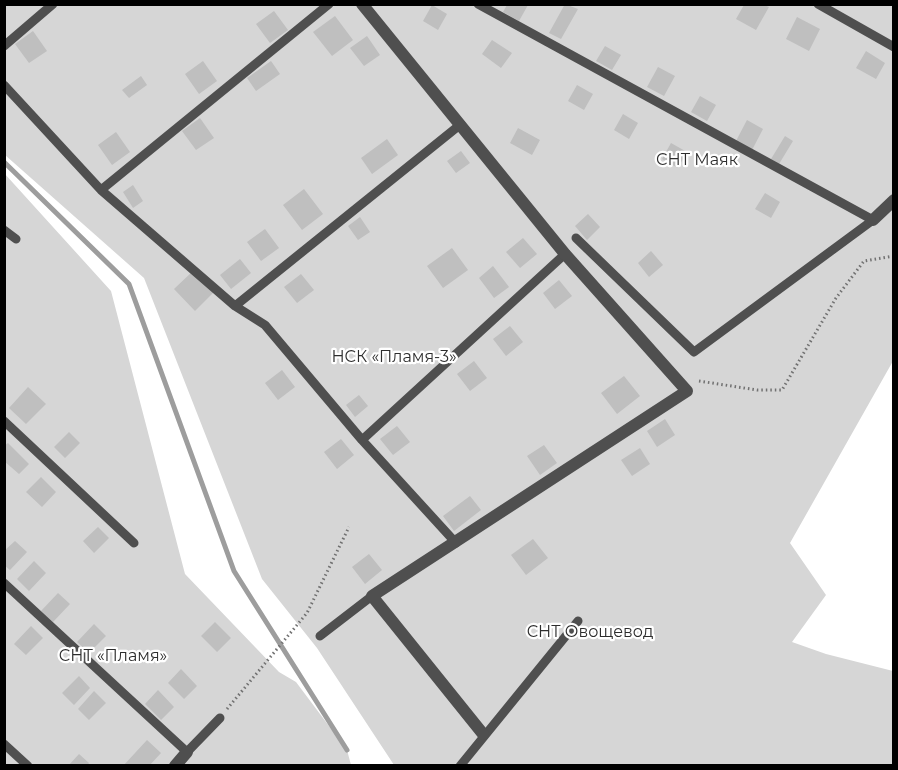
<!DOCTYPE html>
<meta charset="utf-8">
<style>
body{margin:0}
#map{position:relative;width:898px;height:770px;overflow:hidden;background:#fff;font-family:Montserrat,sans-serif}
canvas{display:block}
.frame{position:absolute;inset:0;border:6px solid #000;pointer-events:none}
</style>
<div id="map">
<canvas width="898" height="770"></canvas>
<div class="frame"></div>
</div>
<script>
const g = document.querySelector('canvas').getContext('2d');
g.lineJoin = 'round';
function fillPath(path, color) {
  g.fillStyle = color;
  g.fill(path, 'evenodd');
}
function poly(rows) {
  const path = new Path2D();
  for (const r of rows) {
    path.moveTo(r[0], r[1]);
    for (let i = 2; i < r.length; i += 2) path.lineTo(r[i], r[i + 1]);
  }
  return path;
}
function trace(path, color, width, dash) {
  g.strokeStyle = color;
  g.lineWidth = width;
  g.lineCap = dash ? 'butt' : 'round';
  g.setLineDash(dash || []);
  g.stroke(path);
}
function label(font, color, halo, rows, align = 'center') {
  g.font = font + ' Montserrat,sans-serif';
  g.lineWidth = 4.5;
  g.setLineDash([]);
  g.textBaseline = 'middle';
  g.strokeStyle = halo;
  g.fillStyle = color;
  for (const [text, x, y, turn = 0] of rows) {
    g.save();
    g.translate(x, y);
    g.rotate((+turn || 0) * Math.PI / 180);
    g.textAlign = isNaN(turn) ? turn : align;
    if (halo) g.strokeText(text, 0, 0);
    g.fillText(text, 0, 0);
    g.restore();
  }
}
fillPath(poly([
 [5,5,893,5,893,361,790,543,826,595,792,642,826,654,893,671,893,765,394,765,317,648,262,579,144,278,5,155],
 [4,173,111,291,185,574,279,672,296,682,347,750,351,765,5,765]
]), '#d6d6d6');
trace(poly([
 [4,162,129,284,234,571,347,750]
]), '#9d9d9d', 5);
fillPath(poly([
 [565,4,578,9,561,39,549,33],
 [432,5,447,14,438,30,423,21],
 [507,5,528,5,519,21,503,12],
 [744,5,764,5,769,7,756,30,736,19],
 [274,11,288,30,270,43,256,24],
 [335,16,353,40,332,56,313,32],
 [797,17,820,29,809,51,786,39],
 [33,31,47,51,29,63,15,44],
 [367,36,380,55,364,66,350,48],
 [492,40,512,53,501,68,482,54],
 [605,46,621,55,612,70,596,61],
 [866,51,885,63,876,79,856,68],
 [203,61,217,81,199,94,185,74],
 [271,61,280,74,256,91,247,78],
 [658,67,675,76,664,96,647,87],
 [141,76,147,85,129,98,122,90],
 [577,85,593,94,584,110,568,101],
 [700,96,716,105,707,121,691,112],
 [623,114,638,123,629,139,614,130],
 [200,118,214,138,196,150,182,131],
 [747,120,763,129,752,150,736,141],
 [518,128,540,140,532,155,510,143],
 [116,132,130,152,112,165,98,145],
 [785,136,793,141,779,164,771,159],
 [387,139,398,155,372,174,361,158],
 [671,143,687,152,678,168,662,159],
 [461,151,470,163,456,173,447,161],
 [133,185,143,201,133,208,123,192],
 [304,189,323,214,302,230,283,205],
 [765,193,780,202,771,218,755,209],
 [588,214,600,227,587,240,575,226],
 [360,217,370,232,358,240,348,226],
 [265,229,279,248,261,261,247,242],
 [523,238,537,254,520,268,506,252],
 [452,248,468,270,443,288,427,266],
 [651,251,663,265,649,277,638,263],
 [240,259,251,273,231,289,220,275],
 [493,266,509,287,494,298,479,278],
 [193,271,214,292,195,311,174,289],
 [301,274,314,290,297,303,284,287],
 [559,280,572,296,555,309,543,293],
 [510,326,523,342,506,356,493,339],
 [474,361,487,378,470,391,457,374],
 [282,370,295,387,278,400,265,383],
 [624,376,640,396,617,414,601,393],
 [28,387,46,404,26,424,9,408],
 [359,395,368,406,355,417,346,405],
 [665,419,675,435,657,447,647,431],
 [397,426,410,442,393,455,380,439],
 [69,432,80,443,65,458,54,447],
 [341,439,354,455,337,469,324,452],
 [8,443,29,464,19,474,4,461,4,446],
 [544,445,557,463,540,475,527,456],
 [640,448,650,464,632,476,621,460],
 [41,477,56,492,42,507,26,492],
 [470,496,481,510,454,531,443,516],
 [98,527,109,538,94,553,83,541],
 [533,539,548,558,526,575,511,555],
 [15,541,27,552,10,570,4,565,4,551],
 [369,554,382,570,365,584,352,567],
 [34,561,46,573,29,591,17,579],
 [58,593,70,604,53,622,41,611],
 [215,622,231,638,217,652,201,636],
 [94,624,106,636,89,653,77,642],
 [31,626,43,638,26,655,14,644],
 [181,669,197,686,184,699,168,683],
 [79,676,90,688,74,705,62,693],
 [158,690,174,707,161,720,145,704],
 [94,691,106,703,89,720,78,709],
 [147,740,161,753,149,766,123,766],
 [79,754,89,763,87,766,68,766]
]), '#bfbfbf');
trace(poly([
 [699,381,757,390,782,390,836,298,864,261,894,256],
 [227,709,307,613,349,527]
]), '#717171', 3, [1.5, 3]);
trace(poly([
 [478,4,873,220,694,352,576,238],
 [818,4,894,47],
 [4,46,53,4],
 [4,85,101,190,235,306,265,325,362,440,456,543],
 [101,190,329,4],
 [4,230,16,239],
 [235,306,461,124],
 [4,421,134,543],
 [362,440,565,254],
 [4,583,187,752,220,718],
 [320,636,372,596],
 [4,744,28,766],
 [460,766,578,621]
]), '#4f4f4f', 9);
trace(poly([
 [362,4,565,254,687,391,372,596,483,734],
 [873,220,894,200],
 [175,766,187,752]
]), '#4f4f4f', 12);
label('16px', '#2d2d2d', '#fff', [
 ["СНТ Маяк",697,160],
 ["НСК «Пламя-3»",394,357],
 ["СНТ Овощевод",590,632],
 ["СНТ «Пламя»",113,656]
]);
</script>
